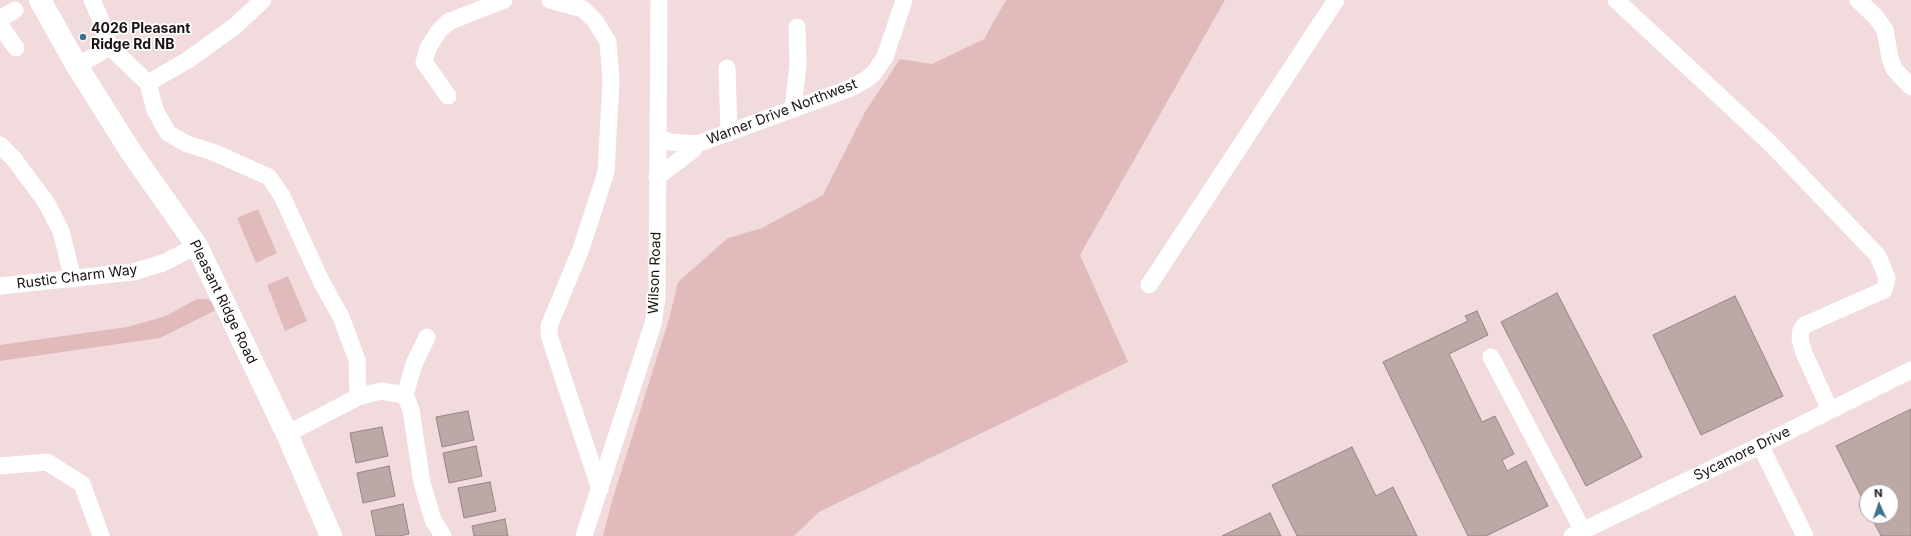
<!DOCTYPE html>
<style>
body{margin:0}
#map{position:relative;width:1911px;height:536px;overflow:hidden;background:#f1dbdc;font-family:Inter,sans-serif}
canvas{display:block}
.north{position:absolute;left:1859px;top:484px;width:40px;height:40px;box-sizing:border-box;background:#fff;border:1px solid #a3a0a0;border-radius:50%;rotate:357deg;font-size:11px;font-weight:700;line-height:16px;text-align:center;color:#191112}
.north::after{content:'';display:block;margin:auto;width:14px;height:18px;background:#3a738c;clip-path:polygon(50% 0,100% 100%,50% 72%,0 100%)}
</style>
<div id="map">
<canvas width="1911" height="536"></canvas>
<div class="north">N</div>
</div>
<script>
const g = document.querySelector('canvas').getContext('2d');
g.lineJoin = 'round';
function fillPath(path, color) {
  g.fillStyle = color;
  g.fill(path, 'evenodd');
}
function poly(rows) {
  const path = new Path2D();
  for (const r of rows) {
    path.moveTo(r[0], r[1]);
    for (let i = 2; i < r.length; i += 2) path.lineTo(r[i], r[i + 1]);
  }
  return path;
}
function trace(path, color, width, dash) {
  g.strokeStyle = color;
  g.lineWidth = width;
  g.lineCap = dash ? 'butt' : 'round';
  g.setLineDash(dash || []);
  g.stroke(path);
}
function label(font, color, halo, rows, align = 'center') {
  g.font = font + ' Inter,sans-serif';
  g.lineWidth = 3.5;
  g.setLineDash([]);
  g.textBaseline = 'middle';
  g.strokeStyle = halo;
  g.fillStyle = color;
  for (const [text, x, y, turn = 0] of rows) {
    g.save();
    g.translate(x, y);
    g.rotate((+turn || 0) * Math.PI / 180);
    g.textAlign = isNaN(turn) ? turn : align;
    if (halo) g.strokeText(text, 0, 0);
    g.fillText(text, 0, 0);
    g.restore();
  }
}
fillPath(poly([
 [1006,0,1225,0,1080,255,1128,362,819,512,794,536,603,536,612,501,669,319,678,282,728,238,762,228,823,195,865,112,900,59,932,64,984,39],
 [258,209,277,253,256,263,237,218],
 [288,276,307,321,285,331,267,285],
 [197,299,208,299,220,308,160,338,0,361,0,345,127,327,166,316]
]), '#e1bbbc');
const building = poly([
 [1557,293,1642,457,1586,486,1501,322,1557,293],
 [1735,296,1783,396,1701,435,1653,335,1735,296],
 [1477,311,1488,335,1449,354,1482,422,1495,416,1514,454,1502,460,1507,471,1526,461,1548,506,1486,536,1468,536,1383,362,1468,321,1465,316,1477,311],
 [1911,409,1911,536,1881,536,1871,516,1891,516,1891,492,1867,492,1867,508,1836,446,1911,409],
 [468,411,474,440,442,447,436,417,468,411],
 [382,427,388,456,356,463,350,433,382,427],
 [476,446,482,476,449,483,443,453,476,446],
 [1352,447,1376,496,1393,487,1417,536,1297,536,1272,485,1352,447],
 [389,466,395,496,363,503,357,473,389,466],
 [490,482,496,511,464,518,458,488,490,482],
 [403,504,409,534,399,536,376,536,371,511,403,504],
 [1270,513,1281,536,1222,536,1270,513],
 [505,519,508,536,474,536,472,526,505,519]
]);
fillPath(building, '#bda8a8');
trace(building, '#988485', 1);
trace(poly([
 [92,0,100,18,110,47,148,83,155,110,168,133,187,144,213,152,269,177,282,196,321,281,341,317,357,360,358,397],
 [550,0,583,9,595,21,608,42,611,81,606,172,581,249,549,326,549,335,600,489],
 [1616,0,1770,143,1878,256,1887,278,1884,290,1805,325,1801,330,1800,339,1804,353,1830,410],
 [1858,0,1876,17,1885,30,1890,58,1894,69,1911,87],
 [0,19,15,10],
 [0,25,16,48],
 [77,66,110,47],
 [727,68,729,133],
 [148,83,188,60,235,26,263,0],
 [448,96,424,62,428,48,439,31,448,22,504,0],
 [793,109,798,65,797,27],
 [658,137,670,142,697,144,851,88,867,79,874,73,885,57,904,0],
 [0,145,14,159,46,202,61,231,73,279],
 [657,177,693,150,697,144],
 [1149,285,1336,0],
 [0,286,133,272,163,263,197,246],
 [1491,357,1583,531],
 [405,395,414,364,427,337],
 [287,434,358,397,381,391,405,395,411,410,422,483,433,520,443,536],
 [1760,445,1805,536],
 [0,466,47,462,82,484,101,536],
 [584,536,653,324,657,298,659,0],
 [1572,536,1747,452,1911,370]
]), '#fff', 17);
trace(poly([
 [40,0,77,66,131,152,197,246,287,434,331,536]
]), '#fff', 22);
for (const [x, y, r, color] of [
 [83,37,4,"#3a738c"]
]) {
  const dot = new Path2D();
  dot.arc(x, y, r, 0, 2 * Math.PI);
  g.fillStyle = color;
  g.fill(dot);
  trace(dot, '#fff', 1.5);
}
label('bold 14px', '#191112', '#fff', [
 ["4026 Pleasant",91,29],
 ["Ridge Rd NB",91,45]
], 'left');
label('14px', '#191112', '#fff', [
 ["Warner Drive Northwest",782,112,-21],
 ["Wilson Road",655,273,-88],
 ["Rustic Charm Way",77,277,-7],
 ["Pleasant Ridge Road",223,302,64],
 ["Sycamore Drive",1742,454,-26]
]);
</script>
